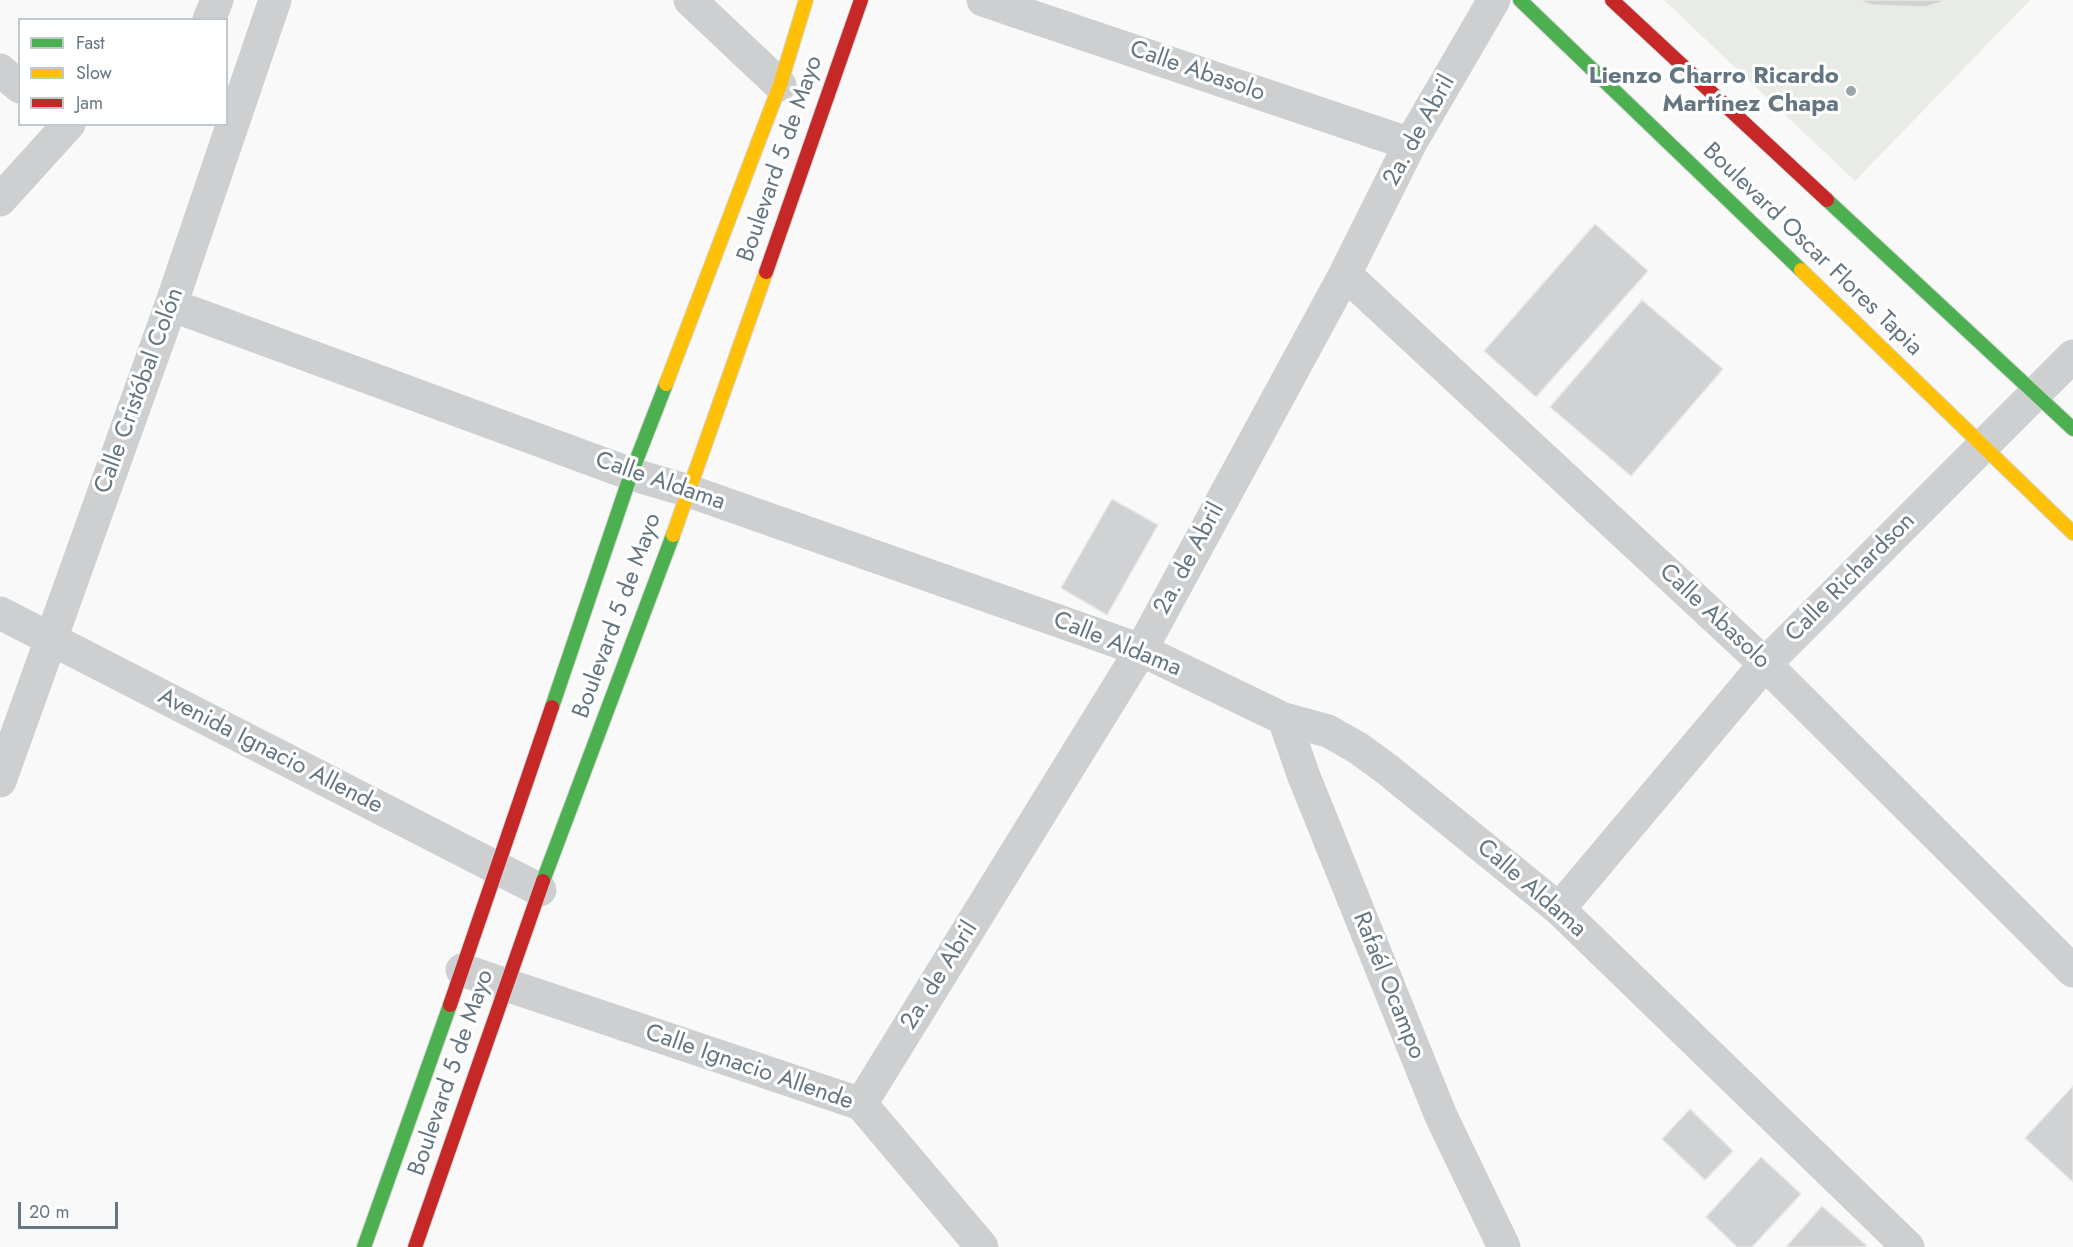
<!DOCTYPE html>
<meta charset="utf-8">
<style>
body{margin:0}
#map{position:relative;width:2073px;height:1247px;overflow:hidden;background:#f9f9f9;font-family:Jost,sans-serif}
canvas{display:block}
.legend{position:absolute;left:18px;top:18px;width:210px;height:108px;box-sizing:border-box;background:#fff;border:2px solid #c1c8cd;margin:0;padding:8px 10px;list-style:none;font-size:18px;color:#657683}
.legend li{display:flex;align-items:center;gap:12px;height:30px}
.legend b{width:30px;border:2px solid #c1c8cd}
.scale{position:absolute;left:18px;top:1202px;width:100px;height:27px;box-sizing:border-box;border:3px solid #657683;border-top:0;padding-left:8px;font-size:18px;line-height:21px;white-space:nowrap;color:#657683;-webkit-text-stroke:4px #fff;paint-order:stroke}
</style>
<div id="map">
<canvas width="2073" height="1247"></canvas>
<ul class="legend">
<li><b style="height:8px;background:#4caf50"></b>Fast</li>
<li><b style="height:8px;background:#ffc107"></b>Slow</li>
<li><b style="height:8px;background:#c62828"></b>Jam</li>
</ul>
<div class="scale">20 m</div>
</div>
<script>
const g = document.querySelector('canvas').getContext('2d');
g.lineJoin = 'round';
function fillPath(path, color) {
  g.fillStyle = color;
  g.fill(path, 'evenodd');
}
function poly(rows) {
  const path = new Path2D();
  for (const r of rows) {
    path.moveTo(r[0], r[1]);
    for (let i = 2; i < r.length; i += 2) path.lineTo(r[i], r[i + 1]);
  }
  return path;
}
function trace(path, color, width, dash) {
  g.strokeStyle = color;
  g.lineWidth = width;
  g.lineCap = dash ? 'butt' : 'round';
  g.setLineDash(dash || []);
  g.stroke(path);
}
function label(font, color, halo, rows, align = 'center') {
  g.font = font + ' Jost,sans-serif';
  g.lineWidth = 6;
  g.setLineDash([]);
  g.textBaseline = 'middle';
  g.strokeStyle = halo;
  g.fillStyle = color;
  for (const [text, x, y, turn = 0] of rows) {
    g.save();
    g.translate(x, y);
    g.rotate((+turn || 0) * Math.PI / 180);
    g.textAlign = isNaN(turn) ? turn : align;
    if (halo) g.strokeText(text, 0, 0);
    g.fillText(text, 0, 0);
    g.restore();
  }
}
fillPath(poly([
 [1664,0,2030,0,1855,181]
]), '#e8ebe6');
const building = poly([
 [1859,0,1948,0,1926,7,1871,5,1859,0],
 [1595,224,1648,271,1536,397,1484,351,1595,224],
 [1642,300,1723,369,1631,476,1550,407,1642,300],
 [1112,499,1158,525,1107,615,1061,588,1112,499],
 [2073,1086,2073,1182,2025,1138,2073,1086],
 [1690,1109,1733,1151,1705,1180,1662,1139,1690,1109],
 [1761,1157,1801,1194,1752,1247,1737,1247,1706,1217,1761,1157],
 [1822,1206,1866,1245,1865,1247,1786,1247,1822,1206]
]);
fillPath(building, '#d0d2d3');
trace(building, '#e8e8e8', 1.5);
const fast = poly([
 [1520,0,1801,270],
 [1827,200,2073,429],
 [552,707,631,474,666,384],
 [543,881,673,535],
 [364,1247,450,1005]
]);
const slow = poly([
 [1801,270,2073,533],
 [666,384,780,85,806,0],
 [673,535,766,272]
]);
const jam = poly([
 [1612,0,1827,200],
 [766,272,861,0],
 [450,1005,552,707],
 [415,1247,543,881]
]);
trace(fast, '#d5d6d7', 16);
trace(slow, '#d5d6d7', 16);
trace(jam, '#d5d6d7', 16);
trace(poly([
 [690,0,780,85],
 [983,0,1410,144],
 [209,20,217,0],
 [0,70,20,87],
 [0,200,69,124],
 [1345,274,1765,664,2073,971],
 [171,305,631,474,689,491,1141,650,1284,719,1328,731,1358,748,1388,770,1559,909,1908,1247],
 [0,613,540,890],
 [1284,719,1303,774,1441,1116,1504,1247],
 [0,781,171,305,275,0],
 [1559,909,1765,664,2073,356],
 [462,970,861,1104,982,1247],
 [861,1104,1141,650,1345,274,1410,144,1494,0]
]), '#cecfd0', 33);
trace(fast, '#4caf50', 14);
trace(slow, '#ffc107', 14);
trace(jam, '#c62828', 14);
for (const [x, y, r, color] of [
 [1851,91,6,"#99a4ac"]
]) {
  const dot = new Path2D();
  dot.arc(x, y, r, 0, 2 * Math.PI);
  g.fillStyle = color;
  g.fill(dot);
  trace(dot, '#fff', 2);
}
label('24px', '#657683', '#fff', [
 ["Calle Abasolo",1197,72,19],
 ["2a. de Abril",1420,131,-61],
 ["Boulevard 5 de Mayo",781,159,-71],
 ["Boulevard Oscar Flores Tapia",1812,250,44],
 ["Calle Cristóbal Colón",140,391,-70],
 ["Calle Aldama",660,482,19],
 ["2a. de Abril",1190,559,-62],
 ["Calle Richardson",1851,578,-45],
 ["Boulevard 5 de Mayo",618,616,-70],
 ["Calle Abasolo",1714,617,43],
 ["Calle Aldama",1117,645,22],
 ["Avenida Ignacio Allende",270,752,27],
 ["Calle Aldama",1531,889,41],
 ["2a. de Abril",940,976,-58],
 ["Rafaél Ocampo",1388,986,68],
 ["Calle Ignacio Allende",749,1068,19],
 ["Boulevard 5 de Mayo",452,1073,-71]
]);
label('bold 24px', '#657683', '#fff', [
 ["Lienzo Charro Ricardo",1839,77],
 ["Martínez Chapa",1839,105]
], 'right');
</script>
